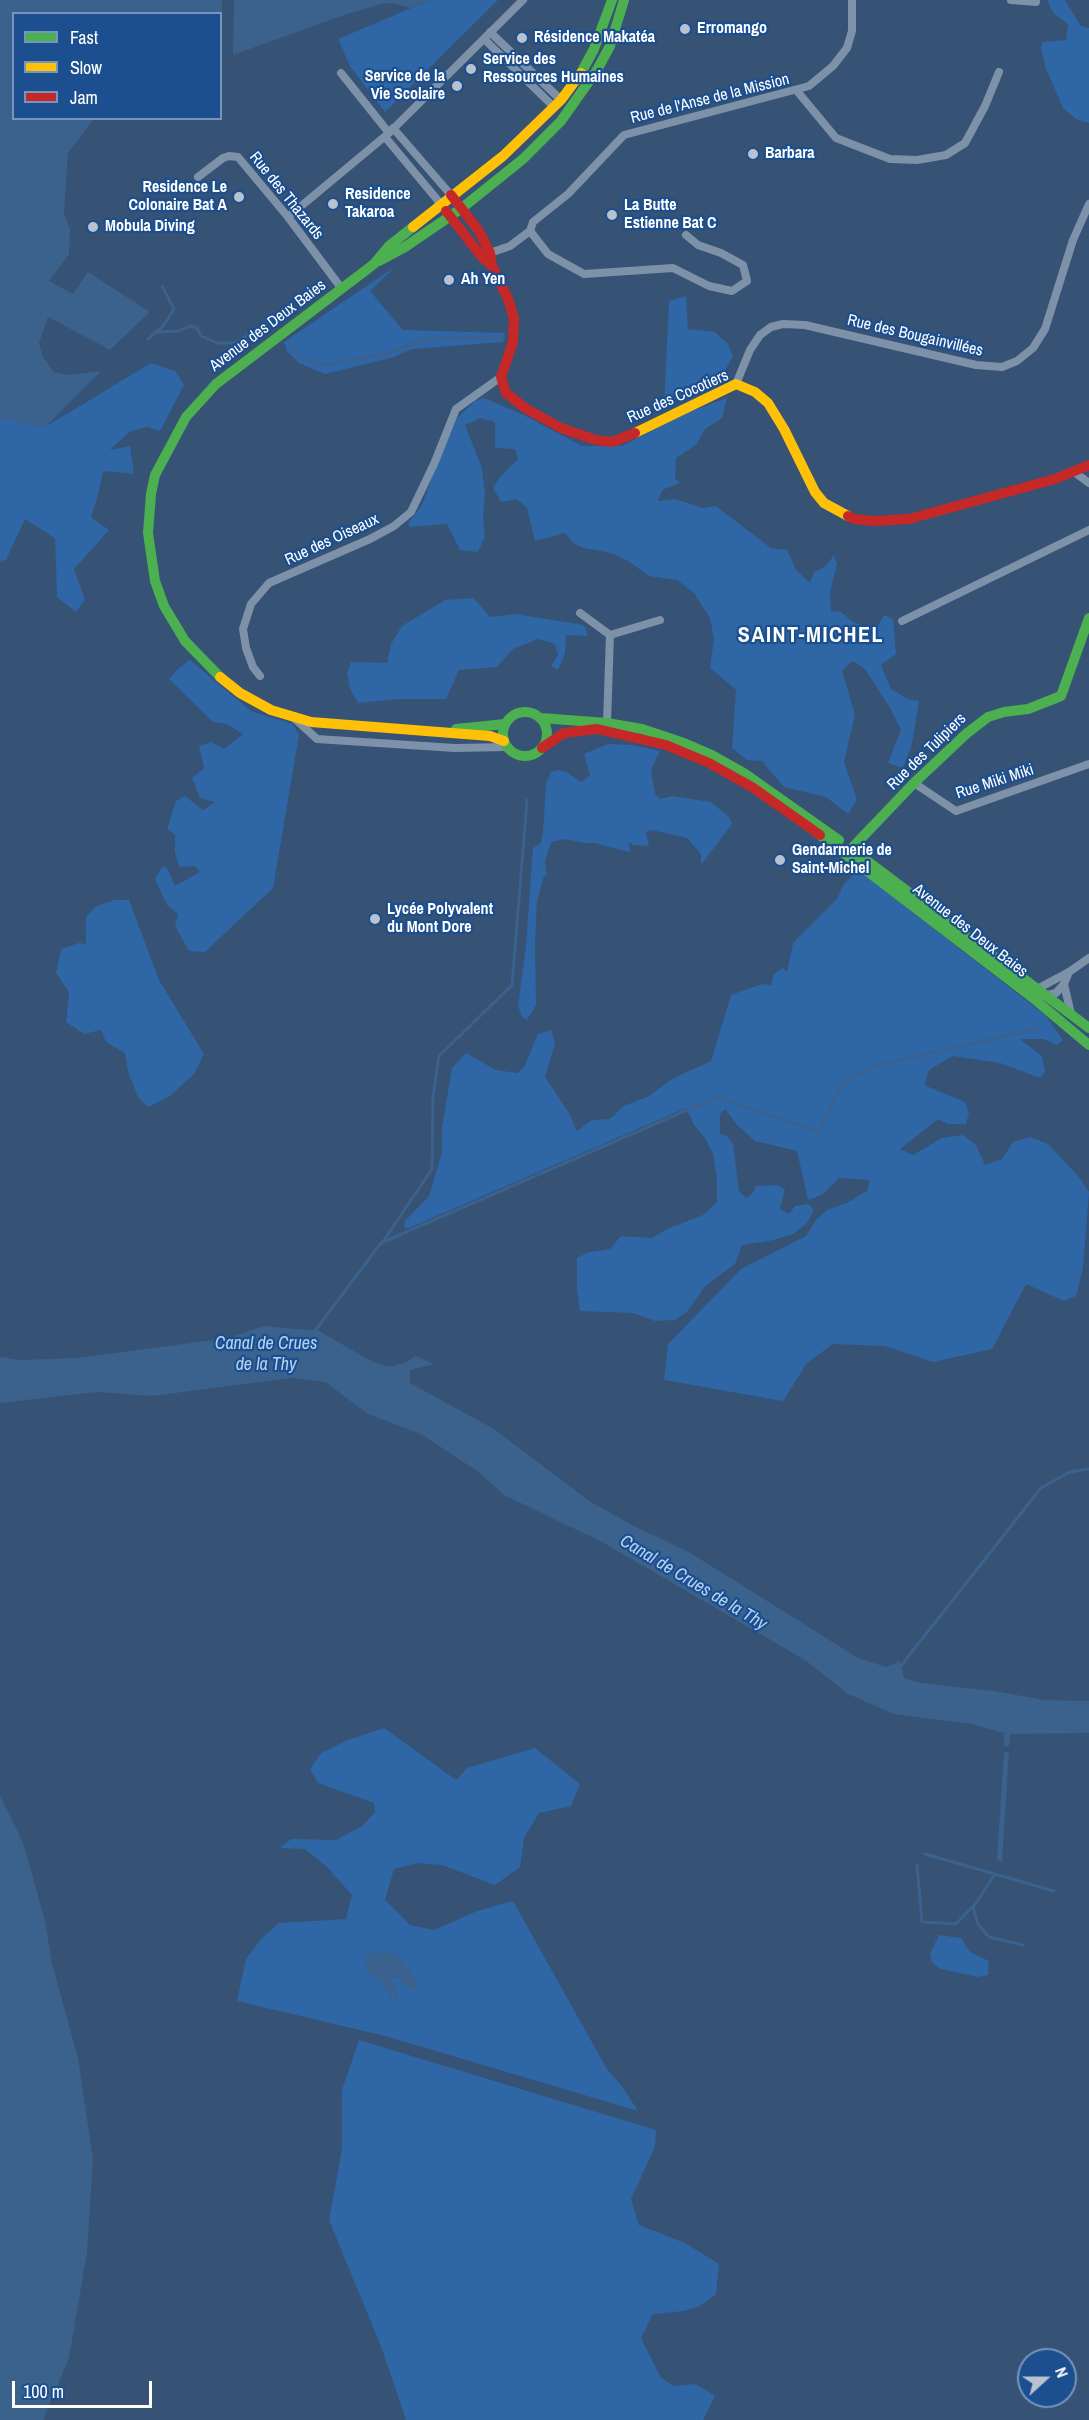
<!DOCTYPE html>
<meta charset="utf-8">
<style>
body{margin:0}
#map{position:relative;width:1089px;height:2420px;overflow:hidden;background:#365274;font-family:"Archivo Narrow",sans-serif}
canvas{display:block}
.legend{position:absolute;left:12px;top:12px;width:210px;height:108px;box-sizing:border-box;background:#1b4f8f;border:2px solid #7695bc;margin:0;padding:8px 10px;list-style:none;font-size:18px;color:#fff}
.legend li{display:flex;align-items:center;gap:12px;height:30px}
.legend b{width:30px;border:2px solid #7695bc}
.north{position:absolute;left:1017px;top:2348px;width:60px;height:60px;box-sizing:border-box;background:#1b4f8f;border:2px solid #7695bc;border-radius:50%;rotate:69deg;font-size:16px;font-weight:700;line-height:24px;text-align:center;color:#fff}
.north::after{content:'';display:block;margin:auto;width:21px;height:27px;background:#b9c2ce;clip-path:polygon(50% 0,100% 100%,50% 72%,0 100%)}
.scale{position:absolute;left:12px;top:2381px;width:140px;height:27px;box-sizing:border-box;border:3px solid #fff;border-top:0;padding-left:8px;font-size:18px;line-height:21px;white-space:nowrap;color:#fff;-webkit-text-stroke:4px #1b4f8f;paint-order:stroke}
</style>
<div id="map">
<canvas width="1089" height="2420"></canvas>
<ul class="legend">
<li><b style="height:8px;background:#4caf50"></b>Fast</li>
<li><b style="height:8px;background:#ffc107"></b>Slow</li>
<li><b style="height:8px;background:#c62828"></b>Jam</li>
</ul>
<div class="north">N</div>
<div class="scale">100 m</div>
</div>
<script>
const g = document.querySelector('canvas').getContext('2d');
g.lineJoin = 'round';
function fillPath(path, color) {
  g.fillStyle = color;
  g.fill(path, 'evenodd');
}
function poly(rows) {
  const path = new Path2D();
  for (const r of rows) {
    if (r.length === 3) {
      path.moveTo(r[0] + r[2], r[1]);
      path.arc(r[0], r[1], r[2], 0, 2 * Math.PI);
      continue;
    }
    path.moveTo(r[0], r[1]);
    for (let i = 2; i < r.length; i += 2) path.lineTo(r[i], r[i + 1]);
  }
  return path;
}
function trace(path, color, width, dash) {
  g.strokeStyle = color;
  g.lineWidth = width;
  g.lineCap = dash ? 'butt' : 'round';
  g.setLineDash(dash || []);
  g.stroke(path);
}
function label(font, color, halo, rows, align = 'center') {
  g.font = font + ' "Archivo Narrow",sans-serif';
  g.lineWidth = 4.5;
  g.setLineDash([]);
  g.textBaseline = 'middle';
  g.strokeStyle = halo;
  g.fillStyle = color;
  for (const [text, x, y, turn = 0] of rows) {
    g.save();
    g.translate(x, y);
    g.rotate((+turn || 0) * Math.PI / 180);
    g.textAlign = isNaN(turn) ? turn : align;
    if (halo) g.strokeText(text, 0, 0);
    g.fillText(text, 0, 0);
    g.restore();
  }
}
fillPath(poly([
 [430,0,498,0,385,112,350,66,338,39],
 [1047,0,1065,0,1081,26,1089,28,1089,123,1076,119,1063,108,1045,66,1041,47,1043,42,1066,40,1068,24,1053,13],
 [396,266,370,291,403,330,505,333,503,342,412,349,391,358,325,374,299,363,287,351,284,342],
 [686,296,688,329,715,332,728,344,733,356,721,378,664,405,669,301],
 [151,363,175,371,184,385,160,431,147,427,129,432,110,450,130,446,134,474,103,471,98,495,91,517,109,530,74,569,85,600,76,612,57,597,55,538,25,519,6,560,0,561,0,418,45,427],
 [484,398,524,415,582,446,622,446,686,413,727,398,722,418,704,430,696,445,676,458,675,478,680,483,662,490,658,501,675,499,703,508,716,506,771,548,787,550,796,570,810,583,814,572,825,567,834,555,837,564,830,593,831,611,841,612,853,622,864,626,868,645,876,642,877,628,884,615,893,619,896,654,881,665,891,689,908,699,919,701,912,744,903,768,888,763,901,730,890,708,865,669,853,661,842,670,855,715,844,762,857,800,848,814,826,797,784,787,762,761,747,760,732,748,736,690,710,668,714,639,710,618,694,593,677,580,649,576,628,561,611,553,584,548,573,543,565,533,535,541,527,508,517,499,501,502,493,488,500,477,518,459,515,449,495,448,495,422,480,418,465,425,482,468,485,494,483,518,485,536,478,552,460,550,447,524,410,527,408,524,422,505,445,443,458,417,475,401],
 [474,598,490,617,515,614,584,625,588,636,566,635,565,653,558,670,551,666,558,655,555,644,538,639,513,649,497,667,459,670,446,699,397,699,358,703,350,689,347,673,351,662,387,663,391,644,402,626,445,600],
 [190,660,251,711,293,724,299,735,273,888,205,952,189,951,175,926,178,914,167,905,155,879,163,866,167,868,175,886,200,872,195,866,179,867,175,852,175,835,167,829,176,801,185,796,203,810,215,802,200,798,192,778,204,768,199,746,211,742,224,749,243,734,227,724,213,722,169,679,180,667],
 [608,744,632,745,660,751,651,770,655,794,660,799,672,796,711,802,729,817,732,824,701,865,701,854,687,838,661,832,650,830,646,832,649,846,633,845,629,842,630,852,594,843,585,843,565,839,551,842,545,861,547,875,544,876,537,901,535,942,536,1005,527,1020,522,1017,518,1006,526,945,532,860,533,848,541,843,543,832,546,783,551,772,557,770,567,772,580,782,586,779,590,775,584,754],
 [858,870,1045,1015,1063,1040,1057,1045,1043,1039,1020,1039,1042,1056,1045,1071,1040,1078,1000,1063,953,1056,929,1070,924,1085,965,1102,969,1113,966,1124,948,1124,938,1119,900,1149,913,1155,942,1138,963,1135,976,1145,985,1165,1002,1159,1013,1142,1030,1137,1048,1144,1079,1177,1089,1192,1083,1268,1076,1296,1064,1301,1026,1284,992,1349,933,1362,885,1346,833,1344,807,1363,783,1401,664,1380,668,1344,741,1269,806,1236,816,1220,827,1210,849,1202,868,1190,869,1180,839,1178,822,1195,808,1200,797,1151,755,1141,737,1125,725,1109,720,1114,720,1134,727,1136,733,1144,739,1191,746,1198,752,1194,756,1186,778,1185,785,1190,780,1209,789,1214,795,1206,809,1204,814,1210,807,1223,793,1234,774,1240,742,1245,735,1264,705,1286,687,1312,675,1320,655,1321,633,1313,580,1311,577,1288,577,1258,589,1252,610,1249,621,1236,652,1238,667,1229,703,1215,717,1202,717,1179,713,1154,705,1138,694,1125,686,1108,409,1228,404,1228,405,1221,429,1196,442,1152,442,1127,452,1068,466,1053,496,1070,517,1073,524,1067,538,1034,551,1030,555,1043,545,1077,569,1113,577,1131,592,1120,610,1119,624,1106,649,1096,672,1079,711,1061,731,995,762,984,771,985,774,974,783,968,787,972,793,943,837,899,844,884],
 [114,900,129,900,159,980,204,1054,194,1074,170,1096,148,1107,138,1097,128,1072,125,1053,106,1042,101,1030,84,1034,66,1022,69,992,56,973,61,949,79,943,86,944,86,917,95,907],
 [384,1728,456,1780,467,1768,535,1748,580,1784,571,1806,539,1813,524,1838,520,1867,495,1885,442,1865,418,1863,394,1869,385,1900,410,1925,434,1930,477,1911,513,1901,607,2069,624,2089,638,2111,385,2036,237,2001,246,1959,260,1940,279,1923,346,1919,352,1895,326,1866,305,1849,280,1848,291,1839,336,1840,362,1826,375,1812,374,1803,318,1783,310,1769,321,1753,348,1740],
 [387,1953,396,1954,410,1989,399,1978,390,1976,398,1996,391,1996,383,1982,368,1972],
 [939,1935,961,1938,970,1952,989,1961,988,1975,978,1977,941,1969,932,1963,930,1953],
 [359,2040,656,2130,655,2147,631,2199,639,2225,685,2243,719,2264,716,2294,700,2306,684,2311,653,2314,641,2338,661,2378,674,2386,696,2384,715,2396,703,2420,406,2420,382,2349,329,2220,342,2149,342,2090]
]), '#2f66a5');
fillPath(poly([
 [0,0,222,0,221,22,220,14,14,14,14,118,94,119,68,153,64,213,70,229,69,254,49,281,73,294,88,272,150,312,110,350,48,317,39,343,43,357,54,372,69,375,101,371,45,427,0,418],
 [234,0,430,0,410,8,393,3,381,4,344,15,233,55],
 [263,1326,319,1331,373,1362,389,1367,404,1363,416,1356,434,1364,410,1370,410,1383,494,1429,591,1502,634,1526,689,1552,858,1658,886,1667,900,1661,904,1678,921,1683,994,1691,1044,1700,1089,1701,1089,1733,1010,1734,1009,1746,1004,1746,1004,1733,971,1724,894,1714,848,1694,805,1660,602,1542,504,1495,477,1471,421,1434,368,1414,325,1382,292,1378,152,1396,97,1392,0,1403,0,1357,21,1360,76,1358,229,1338],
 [1004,1752,1009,1752,1002,1862,997,1860],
 [0,1795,24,1845,45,1921,52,1963,78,2058,93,2160,87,2252,69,2358,43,2420,0,2420],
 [375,1952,396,1954,415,1977,418,1990,410,1989,399,1978,390,1976,398,1996,396,2000,391,1996,383,1982,368,1973,365,1958]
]), '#3b618d');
trace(poly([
 [157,332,179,331,190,326,197,328,201,336,217,343,235,343,275,318],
 [148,339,164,325,174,309,162,286],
 [289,341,299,358,323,365,385,354,426,339,504,337],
 [382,1243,432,1169,433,1096,439,1056,512,985,527,800],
 [314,1332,381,1243,717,1097,819,1132,843,1082,874,1066,1035,1029],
 [900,1667,1041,1488,1070,1472,1089,1469],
 [925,1854,1054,1891],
 [917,1865,922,1922,956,1924,974,1905],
 [994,1875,973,1908,978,1924,989,1937,1023,1945]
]), '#3b618d', 3);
trace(poly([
 [1011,0,1036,2],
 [490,32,561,100],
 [484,39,554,107],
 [341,73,389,133],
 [797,91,836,138,890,159,917,160,946,155,965,143,985,106,999,72],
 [393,128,451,195],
 [385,137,440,203],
 [198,177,223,158,229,156,238,157,288,217,342,289],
 [288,217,389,133,523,0],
 [530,231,548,254,584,274,673,268,709,286,732,291,747,281,743,265,721,253,698,245,686,235],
 [490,253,510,246,530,231,533,222,568,194,624,135,809,86,833,66,847,48,852,31,852,0],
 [736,384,750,350,760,335,771,327,783,324,805,325,976,365,1002,367,1017,361,1033,348,1045,329,1073,240,1089,204],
 [1073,471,1089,483],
 [580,613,610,635],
 [902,621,1089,530],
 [260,676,253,667,246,648,243,629,251,604,269,583,370,539,394,526,411,512,434,464,456,409,501,377],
 [294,718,317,739,455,748,507,747],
 [607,723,610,635,660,620],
 [914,783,956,811,1089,764],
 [1064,984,1071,1014],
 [1037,989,1069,972,1089,958],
 [1044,996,1056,993,1064,984,1069,972]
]), '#7d92a8', 8);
trace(poly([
 [581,73,594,49,612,0],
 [379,261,405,247,462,208,523,159,561,121,597,70,610,46,624,0],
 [220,677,185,641,164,606,155,581,148,533,151,494,155,475,186,417,216,384,374,264,389,246,413,227],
 [525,734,22],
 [541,718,607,723,642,729,684,743,712,755,744,773,839,840],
 [456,729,505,724],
 [820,835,1033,998,1089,1045],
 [851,849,914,783,966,734,988,717,1004,712,1028,709,1061,696,1089,618],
 [854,851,1089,1028]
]), '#4caf50', 10);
trace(poly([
 [413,227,503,156,561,100,581,73],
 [635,433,736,384,755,392,768,403,784,429,815,492,824,503,848,516],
 [220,677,240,693,271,710,311,722,490,736,504,741]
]), '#ffc107', 10);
trace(poly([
 [451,195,479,231,490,253,492,266,509,301,514,319,513,342,501,377,506,393,525,408,561,428,596,440,612,442,635,433],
 [446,211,481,256,492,266],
 [848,516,854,519,874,521,909,519,1055,479,1089,465],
 [542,748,564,733,597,729,666,745,709,763,752,787,820,835]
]), '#c62828', 10);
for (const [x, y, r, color] of [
 [685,29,6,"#b9c2ce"],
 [522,38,6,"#b9c2ce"],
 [471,69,6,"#b9c2ce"],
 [457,86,6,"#b9c2ce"],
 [753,154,6,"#b9c2ce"],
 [239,197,6,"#b9c2ce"],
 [333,204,6,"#b9c2ce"],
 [612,215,6,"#b9c2ce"],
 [93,227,6,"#b9c2ce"],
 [449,280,6,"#b9c2ce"],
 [780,860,6,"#b9c2ce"],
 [375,919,6,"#b9c2ce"]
]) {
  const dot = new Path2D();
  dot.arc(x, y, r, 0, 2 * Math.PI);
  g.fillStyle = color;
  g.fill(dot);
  trace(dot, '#1b4f8f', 2);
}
label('bold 16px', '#fff', '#1b4f8f', [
 ["Erromango",697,29],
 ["Résidence Makatéa",534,38],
 ["Service des",483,60],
 ["Ressources Humaines",483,78],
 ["Service de la",445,77,"right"],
 ["Vie Scolaire",445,95,"right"],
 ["Barbara",765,154],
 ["Residence Le",227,188,"right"],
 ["Colonaire Bat A",227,206,"right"],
 ["Residence",345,195],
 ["Takaroa",345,213],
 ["La Butte",624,206],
 ["Estienne Bat C",624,224],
 ["Mobula Diving",105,227],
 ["Ah Yen",461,280],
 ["Gendarmerie de",792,851],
 ["Saint-Michel",792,869],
 ["Lycée Polyvalent",387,910],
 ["du Mont Dore",387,928]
], 'left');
label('16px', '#fff', '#1b4f8f', [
 ["Rue de l'Anse de la Mission",710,99,-14],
 ["Rue des Thazards",286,196,51],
 ["Avenue des Deux Baies",268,326,-37],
 ["Rue des Bougainvillées",915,336,13],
 ["Rue des Cocotiers",678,397,-24],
 ["Rue des Oiseaux",332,540,-25],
 ["Rue des Tulipiers",927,752,-44],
 ["Rue Miki Miki",995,782,-18],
 ["Avenue des Deux Baies",970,931,38]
]);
label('italic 18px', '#b5d3f5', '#1b4f8f', [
 ["Canal de Crues",266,1344],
 ["de la Thy",266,1365],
 ["Canal de Crues de la Thy",693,1583,31]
]);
g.letterSpacing = '1.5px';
label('bold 22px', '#fff', '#1b4f8f', [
 ["SAINT-MICHEL",811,636]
]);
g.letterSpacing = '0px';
</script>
